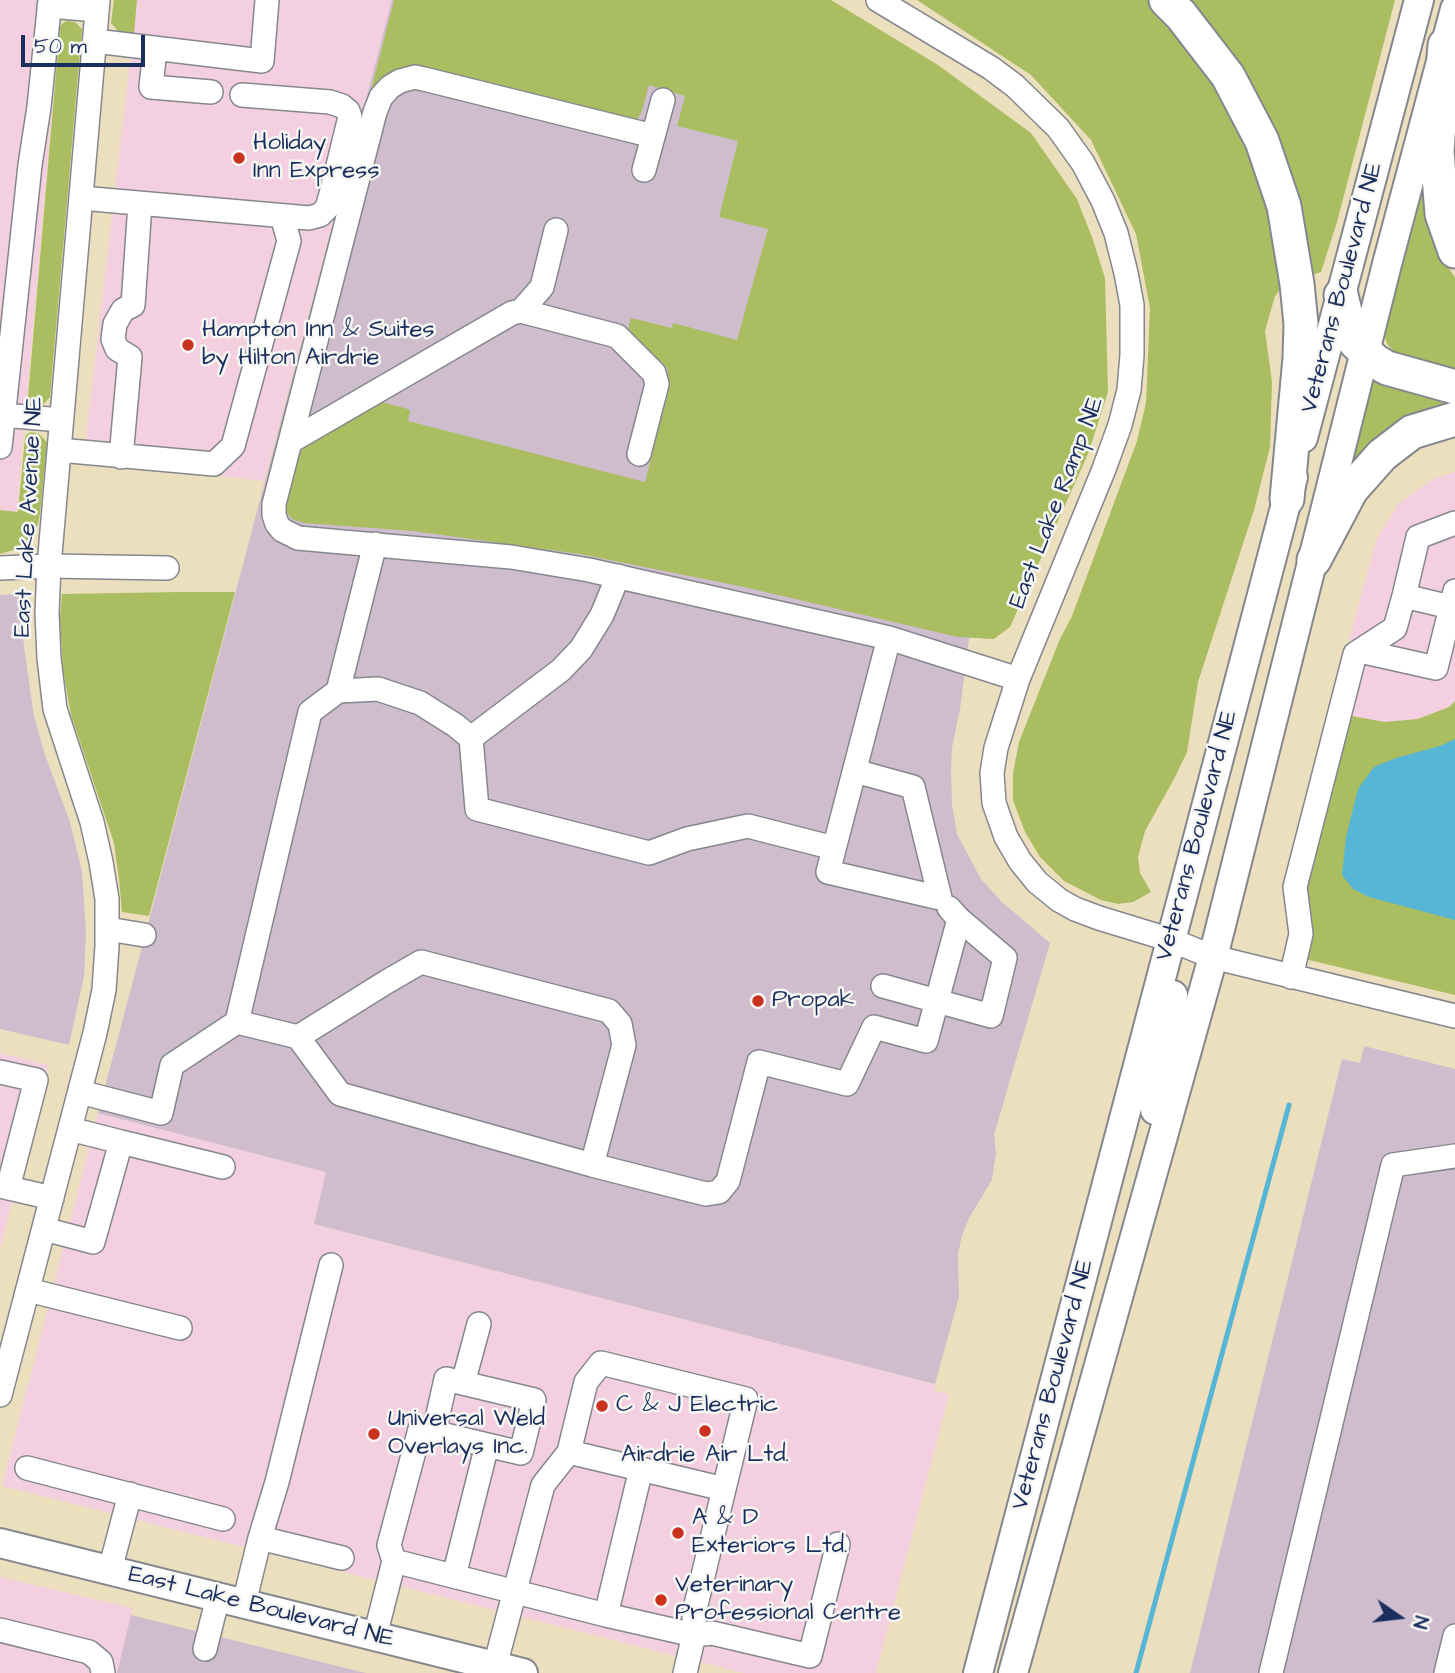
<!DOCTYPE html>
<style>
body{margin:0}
#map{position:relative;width:1455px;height:1673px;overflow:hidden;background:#ecdfbe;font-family:"Architects Daughter",sans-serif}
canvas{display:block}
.north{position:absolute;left:1364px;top:1582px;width:70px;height:70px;-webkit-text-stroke:5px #f6f6f2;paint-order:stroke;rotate:104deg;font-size:19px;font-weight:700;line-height:28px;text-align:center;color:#1b2f5e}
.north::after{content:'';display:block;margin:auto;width:24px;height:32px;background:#1b2f5e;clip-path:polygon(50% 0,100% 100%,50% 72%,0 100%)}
.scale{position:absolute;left:21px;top:35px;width:124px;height:32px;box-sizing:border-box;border:4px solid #1b2f5e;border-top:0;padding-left:9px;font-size:21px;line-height:24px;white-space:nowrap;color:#1b2f5e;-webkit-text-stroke:5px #f6f6f2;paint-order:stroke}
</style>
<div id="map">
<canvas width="1455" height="1673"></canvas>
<div class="north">N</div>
<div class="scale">50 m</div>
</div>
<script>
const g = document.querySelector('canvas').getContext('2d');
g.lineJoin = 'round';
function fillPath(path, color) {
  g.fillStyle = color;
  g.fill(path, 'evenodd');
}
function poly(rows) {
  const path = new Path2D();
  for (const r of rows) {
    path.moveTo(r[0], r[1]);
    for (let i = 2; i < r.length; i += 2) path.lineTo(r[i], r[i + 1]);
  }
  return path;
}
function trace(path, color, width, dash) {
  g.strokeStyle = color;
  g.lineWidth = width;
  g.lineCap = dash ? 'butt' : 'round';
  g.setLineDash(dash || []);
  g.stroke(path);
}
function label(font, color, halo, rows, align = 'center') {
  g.font = font + ' "Architects Daughter",sans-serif';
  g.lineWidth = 5;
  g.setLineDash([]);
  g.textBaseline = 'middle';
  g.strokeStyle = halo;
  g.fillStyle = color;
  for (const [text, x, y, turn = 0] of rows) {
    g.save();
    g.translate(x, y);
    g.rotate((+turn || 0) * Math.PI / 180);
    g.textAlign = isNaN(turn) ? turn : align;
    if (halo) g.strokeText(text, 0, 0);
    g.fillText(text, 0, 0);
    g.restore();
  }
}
fillPath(poly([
 [0,0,62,0,15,531,0,529],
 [136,0,392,0,264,481,159,469,83,462,133,36],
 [1455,472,1455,701,1449,707,1418,719,1385,722,1346,715,1330,709,1377,538,1400,502,1435,478],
 [0,1053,48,1065,0,1249],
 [98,1113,327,1172,314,1224,935,1384,934,1390,949,1395,876,1673,744,1673,2,1486],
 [0,1577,133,1608,117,1673,0,1673]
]), '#f3cfdf');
fillPath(poly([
 [392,0,777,0,973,607,960,709,952,748,951,768,952,804,957,834,981,879,1001,901,1050,943,994,1135,996,1153,992,1180,969,1218,962,1235,958,1254,959,1297,935,1384,314,1224,326,1172,98,1113],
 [19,594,24,647,34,716,45,755,70,822,82,872,86,932,84,976,69,1045,0,1029,0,595],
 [1364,1046,1455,1069,1455,1673,1190,1673,1342,1059,1360,1063],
 [131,1615,366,1673,117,1673]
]), '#cfbdce');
fillPath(poly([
 [114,0,137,0,134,33,119,32,111,23],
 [394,0,831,0,938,65,1031,133,1077,199,1093,240,1105,278,1108,392,1088,454,1010,627,994,639,958,637,744,587,580,554,413,531,304,523,292,519,286,512,286,498,292,473,302,450,311,441,378,401,408,409,410,411,408,421,645,482,670,385,667,368,628,329,631,318,672,328,673,323,737,340,768,229,719,217,738,141,677,126,685,96,649,85,642,111,637,120,631,121,432,70,370,94],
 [917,0,1151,0,1213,78,1258,166,1288,280,1275,296,1265,331,1272,382,1270,447,1254,510,1198,682,1187,752,1174,779,1145,831,1138,857,1140,873,1151,892,1133,902,1118,904,1101,900,1064,881,1040,857,1025,832,1013,800,1013,773,1019,742,1060,639,1072,616,1137,441,1146,403,1150,308,1136,234,1091,140,1031,75],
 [1184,0,1395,0,1337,222,1321,272,1310,276],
 [66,21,75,22,82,29,50,397,42,406,36,407,30,405,28,397,60,27,63,23],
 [1424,181,1446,263,1455,278,1455,373,1400,358,1387,344,1384,334],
 [1375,374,1455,396,1455,409,1352,465],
 [31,432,39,434,47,442,40,514,37,527,26,542,17,549,0,554,0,510,18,512,25,438,26,435],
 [180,592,235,592,149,916,122,912,119,879,114,843,71,715,63,670,60,618,62,594],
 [1455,701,1455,995,1284,954,1346,715,1385,722,1418,719,1449,707]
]), '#aabd61');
fillPath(poly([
 [1455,739,1455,920,1369,897,1353,889,1342,875,1346,837,1358,789,1374,767,1396,758,1440,746]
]), '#57b5d6');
trace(poly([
 [1136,1673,1289,1105]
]), '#57b5d6', 5);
const minor = poly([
 [878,0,991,68,1015,86,1058,128,1083,163,1103,201,1116,233,1126,273,1132,305,1132,355,1129,390,1120,425,1104,469,1018,679,996,748,992,773,994,803,1006,837,1020,861,1037,882,1059,900,1075,909,1099,918,1171,940,1213,957,1455,1016],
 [49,6,97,10],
 [95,41,262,61,267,0],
 [155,49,151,87,211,92],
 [653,136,428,80,415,77,400,81,390,87,381,97,375,112,274,504,274,515,277,524,282,530,298,538,511,557,589,570,889,638,1018,679],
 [644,170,663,100],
 [81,198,309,218,320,215,327,208,331,194,350,117,348,111,342,106,330,102,242,95],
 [521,311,542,287,556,230],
 [3,415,61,420],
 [291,441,512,313,521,311,617,336,654,373,657,384,639,454],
 [0,447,30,165,39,107,50,0],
 [59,450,214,464,233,446,289,241,282,216],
 [121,457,130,357,117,349,113,339,115,324,123,310,133,305,140,204],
 [0,568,49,566,167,568],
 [618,576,602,615,581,649,561,670,471,738,477,809,649,853,687,839,748,826,834,848],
 [1404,596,1418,537,1455,523],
 [1360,651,1436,668,1455,591],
 [338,691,375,544],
 [855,771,913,787,940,898,828,872,889,638],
 [108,929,144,935],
 [1291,977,1301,934,1295,887,1355,654,1395,628,1404,596,1455,608],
 [883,986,991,1016,1005,958,959,919,949,908],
 [237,1022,310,712,338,691,378,689,420,703,455,725,471,738],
 [0,1072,36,1080,8,1188],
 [80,1092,161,1113,172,1065,237,1022,298,1037],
 [121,1142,223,1167],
 [592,1165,624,1045,620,1024,609,1011,421,962,388,981,298,1037,340,1094,592,1165,706,1194,719,1192,728,1181,759,1062,847,1084,874,1027,926,1041,959,919],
 [0,1186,52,1198],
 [44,1229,93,1242,121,1142,70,1129],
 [28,1290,180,1328],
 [463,1383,479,1324],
 [0,1395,95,1033,104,990,107,946,107,899,101,862,92,822,55,709,49,658,47,613,49,566,98,0],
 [434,1432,446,1379,534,1400,521,1453,487,1445],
 [569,1452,586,1382,601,1363,746,1399,724,1489],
 [27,1468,223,1519],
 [260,1538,277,1482,331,1265],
 [394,1561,389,1545,420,1429,487,1445,454,1576],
 [110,1570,130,1494],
 [244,1603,260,1538,342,1558],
 [606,1615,641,1469],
 [0,1630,89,1652,101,1662,103,1673],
 [375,1636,394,1561,606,1615,694,1635,685,1673],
 [205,1649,218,1597],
 [495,1666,543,1485,569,1452,724,1489,694,1613,694,1635,712,1633,810,1656,838,1544],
 [1271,1673,1393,1165,1455,1156],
 [1446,1673,1455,1636]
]);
const major = poly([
 [1303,438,1419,0],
 [1155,1110,1173,995],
 [0,1543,523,1673],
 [978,1673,1293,477],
 [1013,1673,1213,957,1387,264,1455,9]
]);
const highway = poly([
 [1166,0,1181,15,1228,76,1262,141,1284,206,1297,284,1301,324,1300,358,1287,499],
 [1445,45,1437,151,1442,214,1455,251],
 [1341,295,1348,324,1355,342,1375,361,1387,368,1455,387],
 [1314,560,1351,490,1382,455,1412,432,1455,419]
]);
trace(minor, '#84878e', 26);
trace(major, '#84878e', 32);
trace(highway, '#84878e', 37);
trace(minor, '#fff', 23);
trace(major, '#fff', 28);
trace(highway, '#fff', 33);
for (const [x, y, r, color] of [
 [239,158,7,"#c8321e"],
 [188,345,7,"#c8321e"],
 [758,1001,7,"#c8321e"],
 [602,1406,7,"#c8321e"],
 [705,1431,7,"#c8321e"],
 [374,1434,7,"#c8321e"],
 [678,1533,7,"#c8321e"],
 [661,1600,7,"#c8321e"]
]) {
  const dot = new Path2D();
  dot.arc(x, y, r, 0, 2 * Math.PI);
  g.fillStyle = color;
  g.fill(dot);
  trace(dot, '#f6f6f2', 2.5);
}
label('24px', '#1b2f5e', '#f6f6f2', [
 ["Holiday",253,144],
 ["Inn Express",253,172],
 ["Hampton Inn & Suites",202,331],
 ["by Hilton Airdrie",202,359],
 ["Propak",772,1001],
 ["C & J Electric",616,1406],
 ["Universal Weld",388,1420],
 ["Overlays Inc.",388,1448],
 ["Airdrie Air Ltd.",705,1456,"center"],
 ["A & D",692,1519],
 ["Exteriors Ltd.",692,1547],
 ["Veterinary",675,1586],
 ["Professional Centre",675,1614]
], 'left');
label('24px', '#1b2f5e', '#f6f6f2', [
 ["Veterans Boulevard NE",1343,288,-75],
 ["East Lake Ramp NE",1058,503,-69],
 ["East Lake Avenue NE",30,517,-87],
 ["Veterans Boulevard NE",1198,836,-75],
 ["Veterans Boulevard NE",1054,1385,-75],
 ["East Lake Boulevard NE",261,1608,14]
]);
</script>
